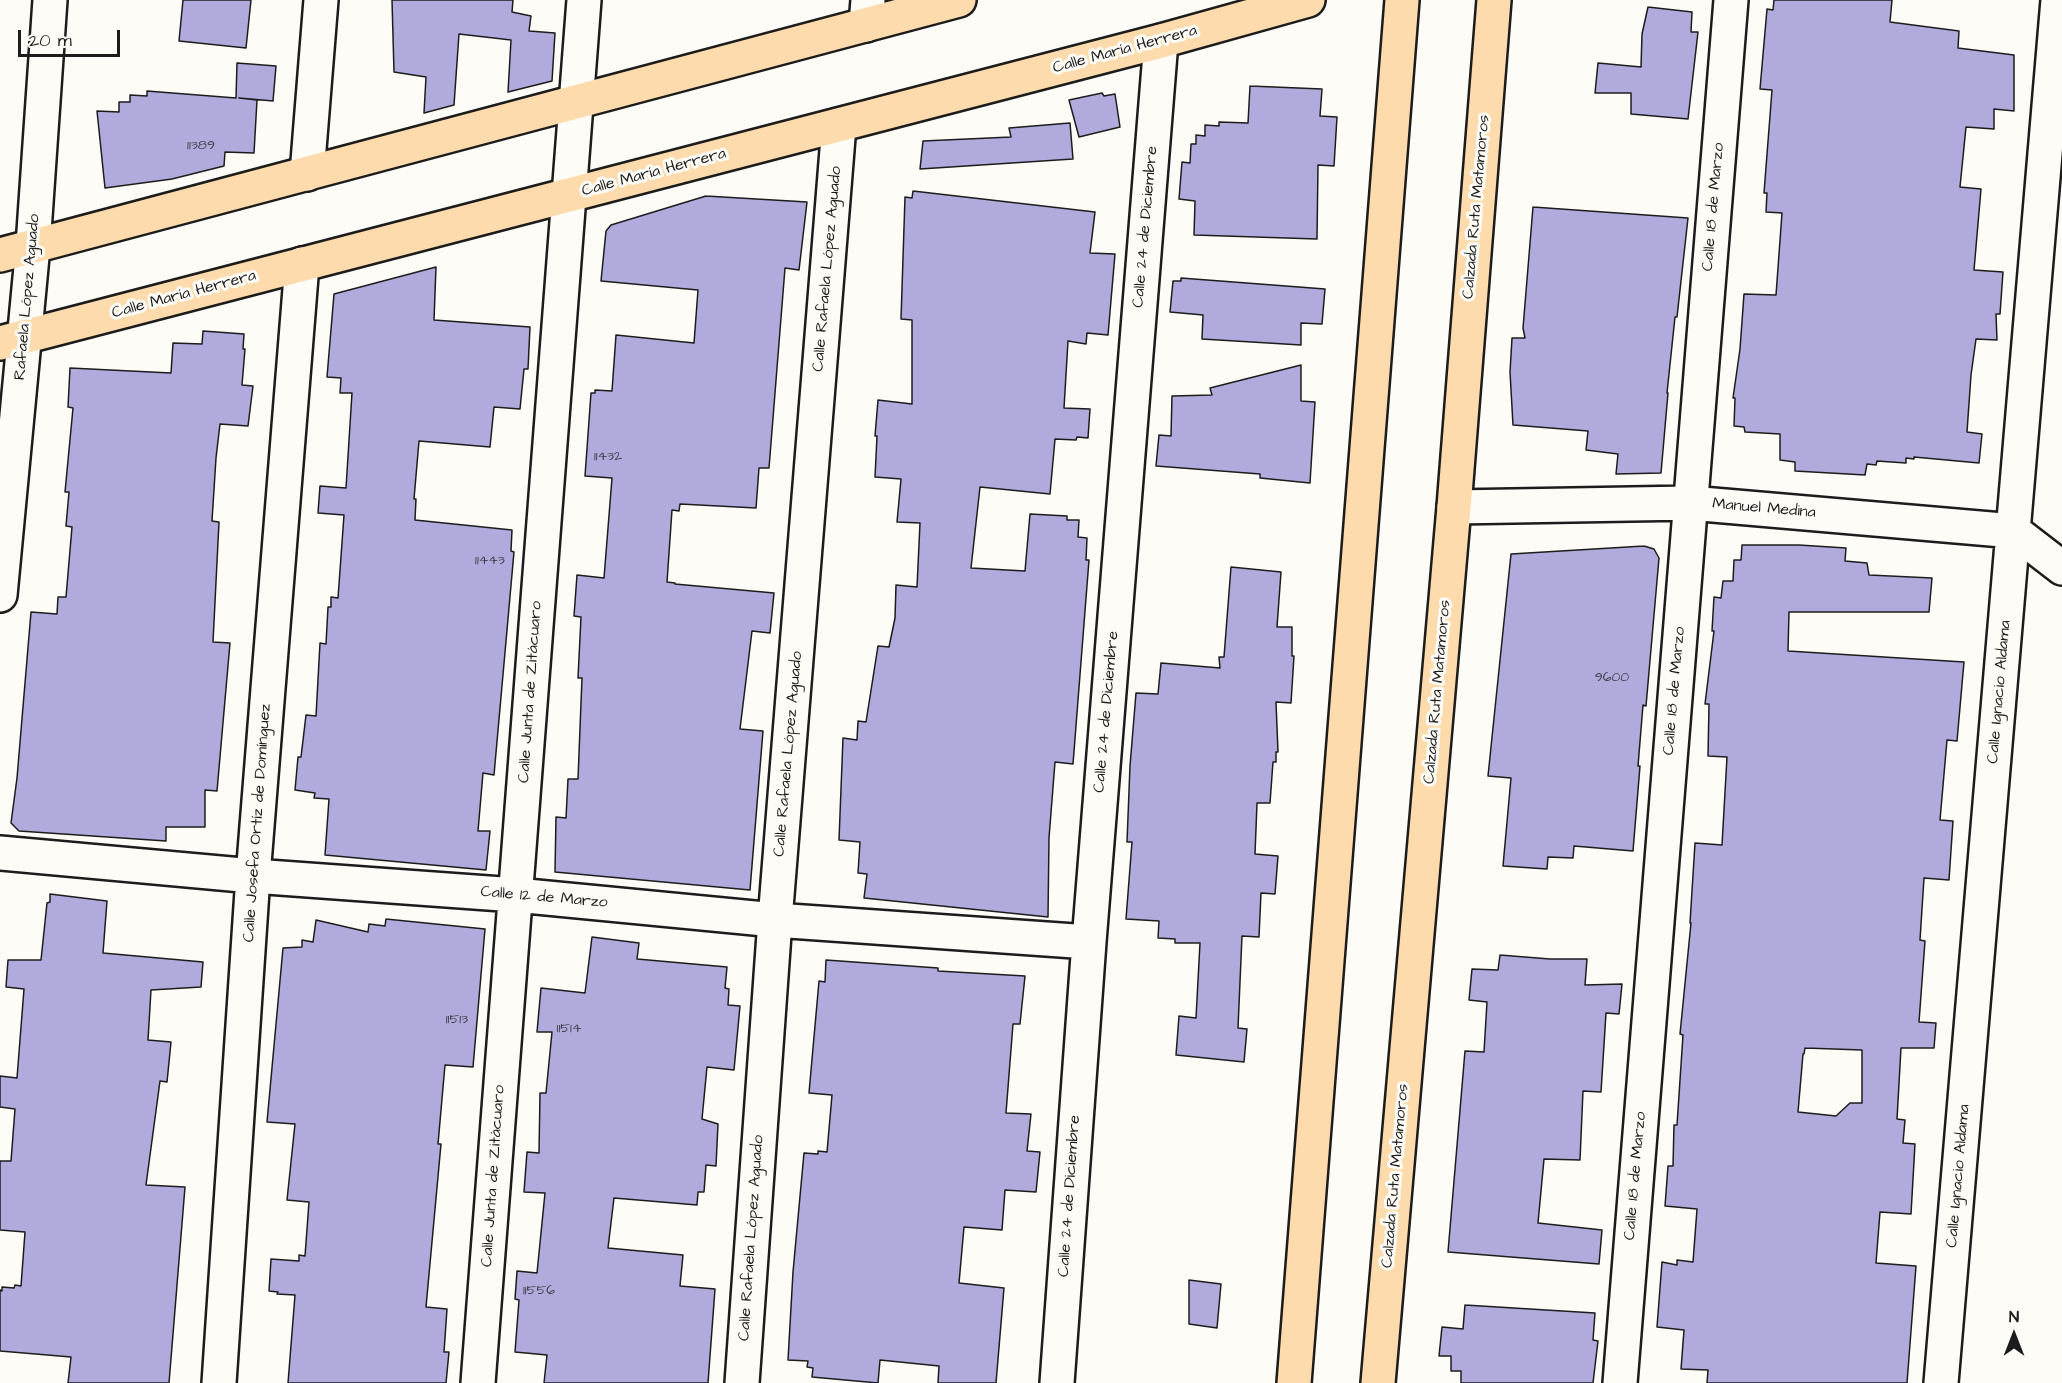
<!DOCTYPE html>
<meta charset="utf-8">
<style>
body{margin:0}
#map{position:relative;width:2062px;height:1383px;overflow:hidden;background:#fdfcf7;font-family:"Architects Daughter",sans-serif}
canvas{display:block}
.north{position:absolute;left:1984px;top:1305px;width:60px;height:60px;-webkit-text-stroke:4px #fdfcf7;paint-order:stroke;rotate:0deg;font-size:16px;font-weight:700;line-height:24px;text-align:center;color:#1c1c1c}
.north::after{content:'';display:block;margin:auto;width:21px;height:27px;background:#1c1c1c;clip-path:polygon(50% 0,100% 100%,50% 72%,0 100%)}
.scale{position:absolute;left:18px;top:30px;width:102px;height:27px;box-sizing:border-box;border:3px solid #1c1c1c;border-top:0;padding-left:8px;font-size:18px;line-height:21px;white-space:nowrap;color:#1c1c1c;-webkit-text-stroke:4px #fdfcf7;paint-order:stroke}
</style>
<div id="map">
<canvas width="2062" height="1383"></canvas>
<div class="north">N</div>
<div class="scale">20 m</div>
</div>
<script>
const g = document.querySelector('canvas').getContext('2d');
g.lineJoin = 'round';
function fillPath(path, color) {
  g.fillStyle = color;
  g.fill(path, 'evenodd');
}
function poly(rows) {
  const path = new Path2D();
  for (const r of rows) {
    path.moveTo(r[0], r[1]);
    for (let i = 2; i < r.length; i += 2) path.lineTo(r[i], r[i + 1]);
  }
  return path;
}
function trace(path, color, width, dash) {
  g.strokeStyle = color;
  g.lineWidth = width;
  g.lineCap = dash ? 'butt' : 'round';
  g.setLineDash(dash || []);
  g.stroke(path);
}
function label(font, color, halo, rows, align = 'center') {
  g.font = font + ' "Architects Daughter",sans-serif';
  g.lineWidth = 6;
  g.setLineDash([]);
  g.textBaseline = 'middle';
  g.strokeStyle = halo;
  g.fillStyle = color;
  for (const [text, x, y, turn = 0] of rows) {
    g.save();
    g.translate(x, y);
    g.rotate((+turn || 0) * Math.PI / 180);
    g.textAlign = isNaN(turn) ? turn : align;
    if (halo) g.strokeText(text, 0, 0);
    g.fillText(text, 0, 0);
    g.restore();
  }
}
const building = poly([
 [183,0,251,0,246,48,179,41,183,0],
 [392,0,513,0,512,12,531,16,529,31,555,33,552,81,508,92,511,40,459,34,454,105,424,113,426,77,394,72,392,0],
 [1774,0,1892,0,1890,22,1959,31,1958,48,2014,55,2014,111,1994,109,1994,129,1966,127,1960,187,1981,189,1974,270,2003,272,2000,314,1996,314,1997,340,1976,339,1971,375,1967,432,1982,434,1979,463,1914,457,1914,459,1906,458,1906,463,1877,461,1876,465,1867,464,1865,475,1795,471,1795,462,1780,460,1780,434,1745,432,1744,427,1734,426,1735,398,1733,398,1740,349,1744,294,1776,295,1782,213,1766,212,1767,193,1764,193,1772,90,1760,89,1767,9,1773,10,1774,0],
 [1648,7,1692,12,1691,32,1698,32,1688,119,1631,114,1631,93,1595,93,1598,63,1641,67,1642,34,1648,7],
 [237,63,276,66,273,101,239,98,257,100,254,153,225,152,224,166,172,179,105,188,97,111,119,112,119,102,130,102,130,95,147,96,147,91,236,98,237,63],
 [1250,86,1322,89,1320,116,1337,117,1334,166,1318,165,1317,239,1194,235,1195,201,1179,199,1182,162,1190,163,1191,144,1196,144,1196,135,1205,136,1205,125,1219,126,1219,122,1248,123,1250,86],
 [1102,93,1104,96,1115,94,1120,127,1079,137,1069,100,1102,93],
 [1070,123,1073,159,920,169,923,141,1011,137,1009,128,1070,123],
 [913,191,1095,212,1090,253,1115,254,1108,335,1087,333,1086,344,1068,341,1064,408,1090,409,1088,438,1077,437,1076,440,1055,439,1050,494,980,487,971,568,1025,571,1030,514,1067,516,1067,520,1079,520,1078,537,1087,538,1086,560,1089,560,1073,764,1055,762,1049,838,1048,917,864,898,867,874,858,873,860,842,839,840,843,738,857,740,858,721,866,722,878,646,889,647,895,618,896,585,917,587,920,523,897,522,901,479,875,477,877,436,875,436,878,400,912,404,912,320,901,319,905,197,912,198,913,191],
 [706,196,807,202,799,270,785,268,769,468,759,468,756,508,680,504,679,511,672,510,667,582,675,583,675,584,774,593,770,633,752,631,740,729,763,731,750,890,555,872,556,817,566,818,568,779,578,779,582,678,578,678,581,617,574,616,577,575,604,578,612,478,585,476,591,393,595,393,595,390,612,391,616,335,694,343,698,290,601,281,606,231,611,225,706,196],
 [1533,207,1688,218,1677,317,1675,317,1667,393,1668,393,1661,473,1616,474,1618,454,1586,450,1588,431,1513,425,1510,372,1512,338,1525,338,1523,328,1533,207],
 [436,267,434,320,530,327,528,369,524,369,520,409,494,407,490,447,419,441,414,499,416,499,415,520,512,530,511,551,514,552,494,775,483,773,478,831,490,831,486,870,325,855,329,799,314,798,315,793,295,790,298,757,301,757,306,715,316,716,320,643,326,644,328,607,331,607,331,597,338,598,344,515,318,513,320,486,346,488,352,393,340,393,341,378,327,377,334,294,436,267],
 [1181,278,1325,289,1322,324,1301,323,1301,345,1202,339,1203,315,1170,312,1173,281,1181,281,1181,278],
 [203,331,244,334,243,349,245,349,242,385,253,386,248,426,220,424,216,458,212,521,219,522,213,642,230,643,217,791,205,790,205,827,166,827,166,841,19,831,11,823,17,778,31,612,57,614,58,597,66,597,72,527,66,526,69,492,65,492,73,408,68,407,70,368,171,373,173,343,202,344,203,331],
 [1301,365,1301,401,1315,402,1310,483,1260,478,1260,474,1156,466,1159,435,1171,436,1172,396,1212,395,1210,388,1301,365],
 [1742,545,1799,545,1846,548,1845,561,1867,563,1869,575,1932,578,1929,612,1789,612,1788,651,1964,662,1957,741,1947,740,1940,820,1953,821,1949,880,1924,878,1920,940,1925,941,1919,1022,1936,1023,1934,1048,1901,1048,1897,1119,1905,1120,1903,1143,1915,1144,1911,1214,1880,1212,1876,1263,1916,1266,1907,1383,1707,1383,1708,1370,1681,1369,1684,1330,1657,1327,1662,1262,1677,1265,1677,1260,1693,1262,1697,1209,1665,1206,1668,1166,1673,1166,1674,1125,1677,1125,1683,1035,1680,1034,1691,923,1690,923,1695,843,1722,845,1727,757,1708,756,1709,704,1705,704,1714,631,1712,631,1714,597,1721,598,1723,581,1733,581,1734,560,1741,560,1742,545],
 [1805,1048,1862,1050,1862,1103,1850,1103,1836,1116,1798,1112,1803,1054,1804,1054,1805,1048],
 [1644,546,1654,549,1659,558,1646,706,1643,705,1638,766,1640,766,1633,851,1574,846,1573,858,1548,857,1547,869,1503,866,1511,778,1488,776,1511,554,1644,546],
 [1231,567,1281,572,1277,627,1292,627,1292,656,1294,656,1291,703,1276,702,1278,752,1276,752,1276,762,1273,762,1270,803,1257,803,1255,854,1278,856,1275,894,1261,893,1259,937,1242,936,1238,1028,1247,1029,1244,1062,1176,1055,1179,1016,1196,1018,1200,943,1175,943,1175,939,1158,938,1159,921,1126,919,1132,842,1127,842,1130,766,1136,693,1158,694,1161,663,1220,668,1219,657,1224,657,1231,567],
 [50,894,107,901,103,953,203,962,201,987,151,990,148,1040,171,1042,167,1082,160,1081,146,1185,185,1187,169,1383,68,1383,71,1357,0,1351,0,1290,2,1291,2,1287,14,1288,15,1285,21,1286,25,1232,0,1230,0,1161,11,1161,15,1109,0,1107,0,1076,17,1078,24,989,6,987,8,960,41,960,47,903,50,902,50,894],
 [386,919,485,929,473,1067,445,1065,438,1144,441,1144,426,1307,447,1309,444,1352,449,1352,446,1383,288,1383,295,1295,277,1294,278,1292,269,1291,271,1259,299,1261,299,1255,305,1256,309,1202,287,1200,295,1124,267,1122,283,948,302,947,302,940,313,942,316,920,368,932,369,924,385,926,386,919],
 [592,937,639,943,637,959,727,967,725,988,729,989,728,1005,740,1006,734,1070,707,1067,702,1119,718,1124,716,1166,706,1165,704,1192,698,1192,697,1205,614,1198,608,1248,683,1255,680,1286,715,1289,708,1383,544,1383,547,1355,515,1352,519,1300,515,1299,517,1271,537,1273,545,1193,524,1192,527,1152,539,1153,540,1093,546,1093,552,1032,537,1032,541,988,585,993,592,937],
 [1500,955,1550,959,1587,959,1585,985,1622,984,1619,1014,1606,1013,1601,1092,1583,1091,1580,1160,1544,1159,1538,1223,1602,1230,1599,1264,1448,1252,1465,1051,1484,1052,1487,1002,1469,1000,1472,969,1498,970,1500,955],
 [826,960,938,968,938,971,1025,976,1020,1024,1013,1024,1006,1113,1031,1114,1027,1151,1040,1152,1036,1192,1005,1190,1002,1230,964,1227,959,1283,1004,1288,996,1383,938,1383,939,1366,880,1360,878,1383,812,1377,813,1368,807,1367,808,1361,788,1360,793,1272,804,1153,818,1154,818,1151,827,1152,832,1095,809,1093,819,981,825,982,826,960],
 [1189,1280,1221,1284,1217,1328,1189,1324,1189,1280],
 [1465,1305,1595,1313,1593,1340,1598,1341,1593,1383,1461,1383,1461,1371,1451,1371,1451,1356,1439,1356,1442,1327,1463,1329,1465,1305]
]);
fillPath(building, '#b0abdc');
trace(building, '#1c1c1c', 1.5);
const minor = poly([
 [866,25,868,0],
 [307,174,321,0],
 [1454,507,1690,503,2014,531,2062,568],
 [0,595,33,246,50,0],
 [0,853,253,876,516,895,775,920,1089,942],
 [219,1383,253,876,302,264],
 [478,1383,584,0],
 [742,1383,775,920,839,125],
 [1057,1383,1089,942,1161,41],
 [1620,1383,1731,0],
 [1941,1383,2058,0]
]);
const major = poly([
 [0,255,959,0],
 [0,343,1161,41,1308,0],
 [1294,1383,1402,0],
 [1378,1383,1454,507,1494,0]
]);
trace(minor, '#1c1c1c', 38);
trace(major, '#1c1c1c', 38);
trace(minor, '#fdfcf7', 33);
trace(major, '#fedbac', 33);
label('14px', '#41404c', null, [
 ["11389",201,146],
 ["11432",608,457],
 ["11443",490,561],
 ["9600",1612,678],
 ["11513",457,1020],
 ["11514",569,1029],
 ["11556",539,1291]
]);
label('16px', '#1c1c1c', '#fdfcf7', [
 ["Calle María Herrera",1125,50,-15],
 ["Calle María Herrera",654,173,-15],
 ["Calzada Ruta Matamoros",1477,207,-85],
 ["Calle 18 de Marzo",1714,207,-85],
 ["Calle 24 de Diciembre",1146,227,-85],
 ["Calle Rafaela López Aguado",828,269,-85],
 ["Calle María Herrera",184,295,-15],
 ["Rafaela López Aguado",28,297,-85],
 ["Manuel Medina",1764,509,5],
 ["Calle 18 de Marzo",1675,691,-85],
 ["Calle Junta de Zitácuaro",531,692,-86],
 ["Calzada Ruta Matamoros",1438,692,-85],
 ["Calle Ignacio Aldama",2000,692,-85],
 ["Calle 24 de Diciembre",1107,712,-85],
 ["Calle Rafaela López Aguado",789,754,-85],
 ["Calle Josefa Ortíz de Domínguez",258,823,-86],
 ["Calle 12 de Marzo",544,898,5],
 ["Calle Junta de Zitácuaro",494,1176,-86],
 ["Calzada Ruta Matamoros",1396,1176,-85],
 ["Calle 18 de Marzo",1636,1176,-85],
 ["Calle Ignacio Aldama",1959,1176,-85],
 ["Calle 24 de Diciembre",1070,1196,-86],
 ["Calle Rafaela López Aguado",752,1238,-86]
]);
</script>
